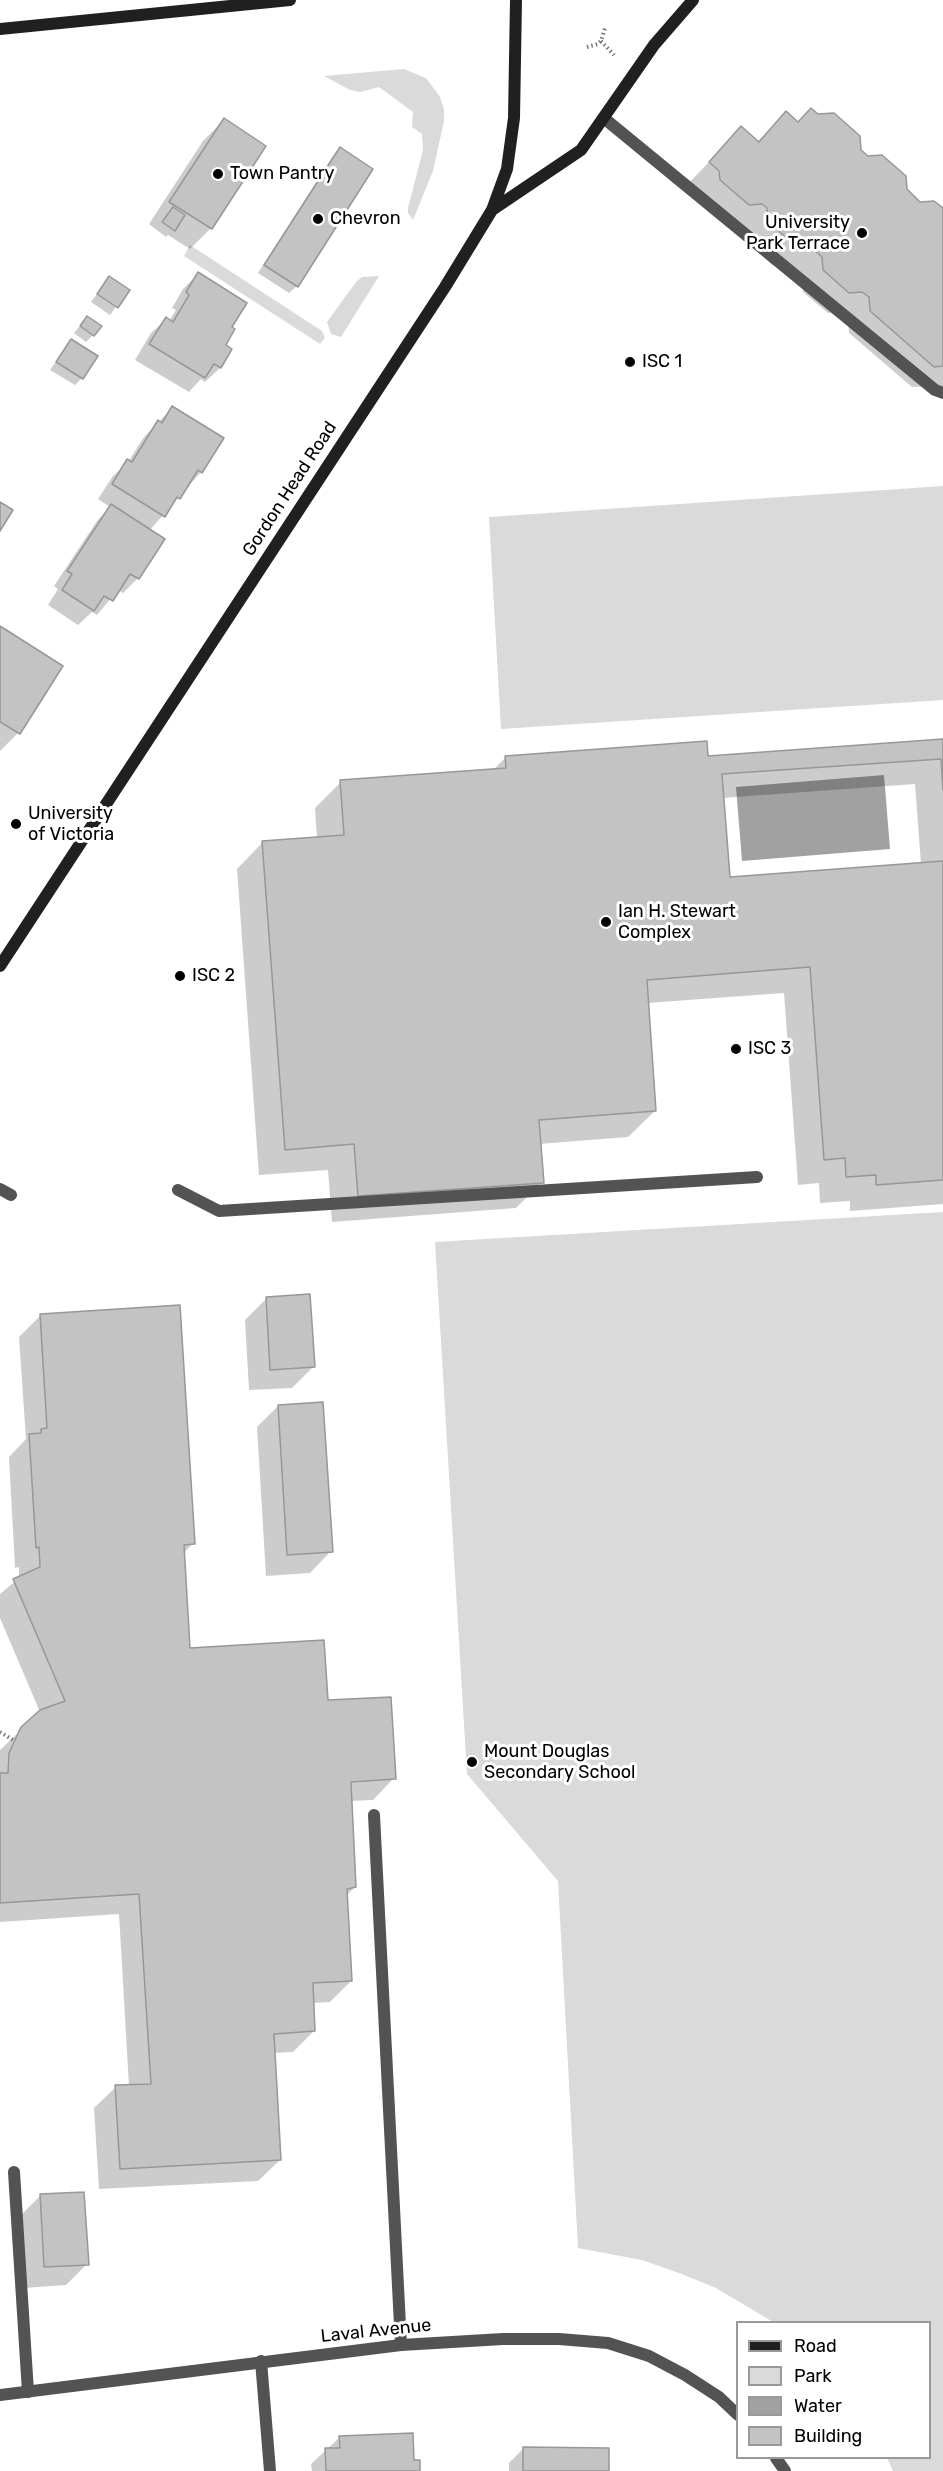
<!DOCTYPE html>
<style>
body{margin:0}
#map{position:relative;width:943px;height:2471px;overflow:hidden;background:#fff;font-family:Rubik,sans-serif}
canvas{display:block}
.legend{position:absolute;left:736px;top:2321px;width:195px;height:138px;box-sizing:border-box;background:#fff;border:2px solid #999;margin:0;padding:8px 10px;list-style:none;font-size:18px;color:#000}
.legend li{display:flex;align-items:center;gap:12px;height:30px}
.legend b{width:30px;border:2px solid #999}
</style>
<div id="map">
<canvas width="943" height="2471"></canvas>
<ul class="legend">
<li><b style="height:8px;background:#202020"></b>Road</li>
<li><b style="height:16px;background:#dadada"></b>Park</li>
<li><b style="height:16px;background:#a1a1a1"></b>Water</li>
<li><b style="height:16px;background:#c3c3c3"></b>Building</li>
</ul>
</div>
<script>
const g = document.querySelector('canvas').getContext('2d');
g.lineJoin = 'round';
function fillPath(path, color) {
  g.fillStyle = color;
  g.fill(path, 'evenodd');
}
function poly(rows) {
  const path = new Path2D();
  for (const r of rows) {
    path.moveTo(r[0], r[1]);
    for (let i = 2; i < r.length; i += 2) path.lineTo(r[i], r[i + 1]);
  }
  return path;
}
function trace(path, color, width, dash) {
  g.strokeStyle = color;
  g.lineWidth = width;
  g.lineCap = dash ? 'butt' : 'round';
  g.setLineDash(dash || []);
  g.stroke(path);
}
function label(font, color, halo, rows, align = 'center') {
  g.font = font + ' Rubik,sans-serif';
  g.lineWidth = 6;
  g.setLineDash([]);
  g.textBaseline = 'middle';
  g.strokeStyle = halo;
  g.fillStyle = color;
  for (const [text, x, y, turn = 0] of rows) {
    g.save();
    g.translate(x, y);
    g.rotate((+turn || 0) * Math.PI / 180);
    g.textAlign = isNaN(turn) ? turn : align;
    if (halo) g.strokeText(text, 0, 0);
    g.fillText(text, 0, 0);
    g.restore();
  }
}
fillPath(poly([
 [404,69,426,78,440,97,444,109,444,121,433,171,413,220,408,213,408,208,423,150,422,134,412,127,413,112,379,87,360,92,350,90,324,76],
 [190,245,322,331,325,338,320,344,184,256],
 [379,276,341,337,331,334,327,322,356,282,362,277],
 [943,486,943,700,501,729,489,517],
 [943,1212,943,2471,893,2471,887,2458,930,2458,930,2322,773,2322,716,2288,679,2273,642,2260,578,2248,558,1881,467,1774,435,1242]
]), '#dadada');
fillPath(poly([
 [884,775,890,849,742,861,736,787]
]), '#a1a1a1');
fillPath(poly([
 [786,113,797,123,860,150,920,203,943,210,943,386,912,387,849,333,848,319,841,312,828,313,803,292,802,278,785,264,772,265,689,183,741,128,757,142],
 [224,120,264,146,211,228,190,249,168,235,166,237,149,224,203,141],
 [340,149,297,286,289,293,258,273,333,156],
 [198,274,224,346,230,350,220,368,205,382,201,379,189,392,135,360,151,333,166,319,169,321,176,310,172,308,183,289],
 [109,278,128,290,110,315,91,302],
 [87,318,93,335,86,342,74,333],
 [71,341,82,378,75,385,50,370],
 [172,408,222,439,201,472,149,531,138,578,123,593,118,590,97,615,92,612,78,625,48,605,58,589,54,586,97,521,110,507,98,499,113,476,128,462,144,437],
 [0,628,18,733,0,751],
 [943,740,943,1204,850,1211,850,1201,820,1203,819,1183,798,1185,784,993,647,1003,655,1111,628,1137,539,1144,542,1182,516,1208,332,1222,328,1170,259,1175,237,869,263,842,317,839,315,808,341,782,493,770,505,758,706,757],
 [915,784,921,864,728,879,722,798],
 [267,1298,313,1367,292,1388,249,1390,245,1320],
 [40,1316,193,1543,183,1554,189,1650,326,1702,394,1778,373,1800,350,1801,355,1887,346,1896,351,1981,330,2002,312,2003,314,2031,293,2052,273,2053,280,2160,258,2181,99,2189,94,2108,116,2087,129,2086,119,1914,0,1922,0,1750,40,1712,0,1618,0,1594,19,1578,19,1567,15,1568,9,1457,26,1439,19,1337],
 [278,1406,331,1551,310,1573,266,1576,257,1427],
 [40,2196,87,2264,66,2285,24,2288,19,2217],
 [340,2437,413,2462,419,2471,312,2471,311,2464],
 [524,2448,608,2471,509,2471,509,2463]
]), '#0003');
const building = poly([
 [811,108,818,114,834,113,860,136,861,150,868,156,882,155,906,176,907,189,920,202,934,201,943,208,943,366,934,367,870,311,869,297,862,292,849,293,823,270,822,257,807,244,794,245,768,221,767,208,762,204,749,205,720,180,719,171,709,162,741,126,759,142,786,111,798,122,811,108],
 [224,118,266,146,212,229,169,202,224,118],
 [340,147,373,169,298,287,264,265,340,147],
 [173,207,185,215,175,231,162,222,173,207],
 [198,272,247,303,232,327,235,329,226,345,232,349,221,368,214,364,205,378,149,344,166,317,173,322,189,295,186,292,198,272],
 [109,276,130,290,118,308,97,294,109,276],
 [87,316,102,326,94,336,80,326,87,316],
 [71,339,98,356,83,379,56,362,71,339],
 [172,406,224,438,202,473,198,470,180,499,177,497,165,517,112,484,127,459,132,462,158,420,162,423,172,406],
 [0,502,13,510,0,531,0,502],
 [111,504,165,539,139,579,130,574,113,601,104,596,94,611,62,590,72,574,67,571,111,504],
 [0,626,63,666,20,734,0,722,0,626],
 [943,739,943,790,941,759,722,774,730,877,943,861,943,1180,876,1185,876,1175,846,1177,845,1158,824,1160,810,967,647,980,656,1111,539,1120,544,1183,358,1196,354,1144,285,1150,262,841,344,835,340,780,506,768,505,756,707,741,708,756,943,739],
 [310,1294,315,1367,270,1370,266,1297,310,1294],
 [180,1305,195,1544,184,1545,190,1648,324,1640,328,1700,391,1697,396,1779,351,1782,356,1887,347,1889,352,1981,313,1983,315,2031,274,2034,281,2160,120,2169,115,2085,151,2084,139,1894,0,1903,0,1773,8,1773,9,1753,21,1727,40,1710,65,1701,13,1579,40,1567,39,1547,36,1548,29,1434,41,1433,41,1429,47,1428,40,1314,180,1305],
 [323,1402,333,1552,287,1555,278,1405,323,1402],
 [84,2192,89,2265,44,2267,40,2194,84,2192],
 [413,2433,414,2460,420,2460,420,2471,326,2471,325,2448,340,2448,339,2436,413,2433],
 [523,2447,609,2448,609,2471,523,2471,523,2447]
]);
fillPath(building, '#c3c3c3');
trace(building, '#979797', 1.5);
trace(poly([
 [601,41,614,55],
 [587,47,598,44,601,41,605,28],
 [0,1732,13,1740]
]), '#757575', 4, [1.5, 3]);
trace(poly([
 [605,119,935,390,943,393],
 [0,1189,11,1195],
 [178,1190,219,1211,757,1177],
 [374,1815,401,2345],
 [14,2172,28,2392],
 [261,2361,270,2471]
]), '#535353', 12);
trace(poly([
 [0,2395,401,2345,503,2339,559,2339,608,2343,649,2356,685,2375,719,2397,738,2415],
 [776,2458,785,2471]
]), '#535353', 12);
trace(poly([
 [0,29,290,0],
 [492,210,581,150,654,45,693,0],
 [0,966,445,287,492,210,507,169,514,118,516,0]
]), '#202020', 12);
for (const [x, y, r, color] of [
 [218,174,6,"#000"],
 [318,219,6,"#000"],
 [862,233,6,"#000"],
 [630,362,6,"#000"],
 [16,824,6,"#000"],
 [606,922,6,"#000"],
 [180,976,6,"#000"],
 [736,1049,6,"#000"],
 [472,1762,6,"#000"]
]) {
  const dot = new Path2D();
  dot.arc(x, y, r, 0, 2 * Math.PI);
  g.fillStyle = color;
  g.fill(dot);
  trace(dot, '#fff', 2);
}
label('18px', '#000', '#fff', [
 ["Town Pantry",230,174],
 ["Chevron",330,219],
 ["University",850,223,"right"],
 ["Park Terrace",850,244,"right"],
 ["ISC 1",642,362],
 ["University",28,814],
 ["of Victoria",28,835],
 ["Ian H. Stewart",618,912],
 ["Complex",618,933],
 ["ISC 2",192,976],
 ["ISC 3",748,1049],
 ["Mount Douglas",484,1752],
 ["Secondary School",484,1773]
], 'left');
label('18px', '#000', '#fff', [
 ["Gordon Head Road",290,489,-57],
 ["Laval Avenue",376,2331,-6]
]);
</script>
